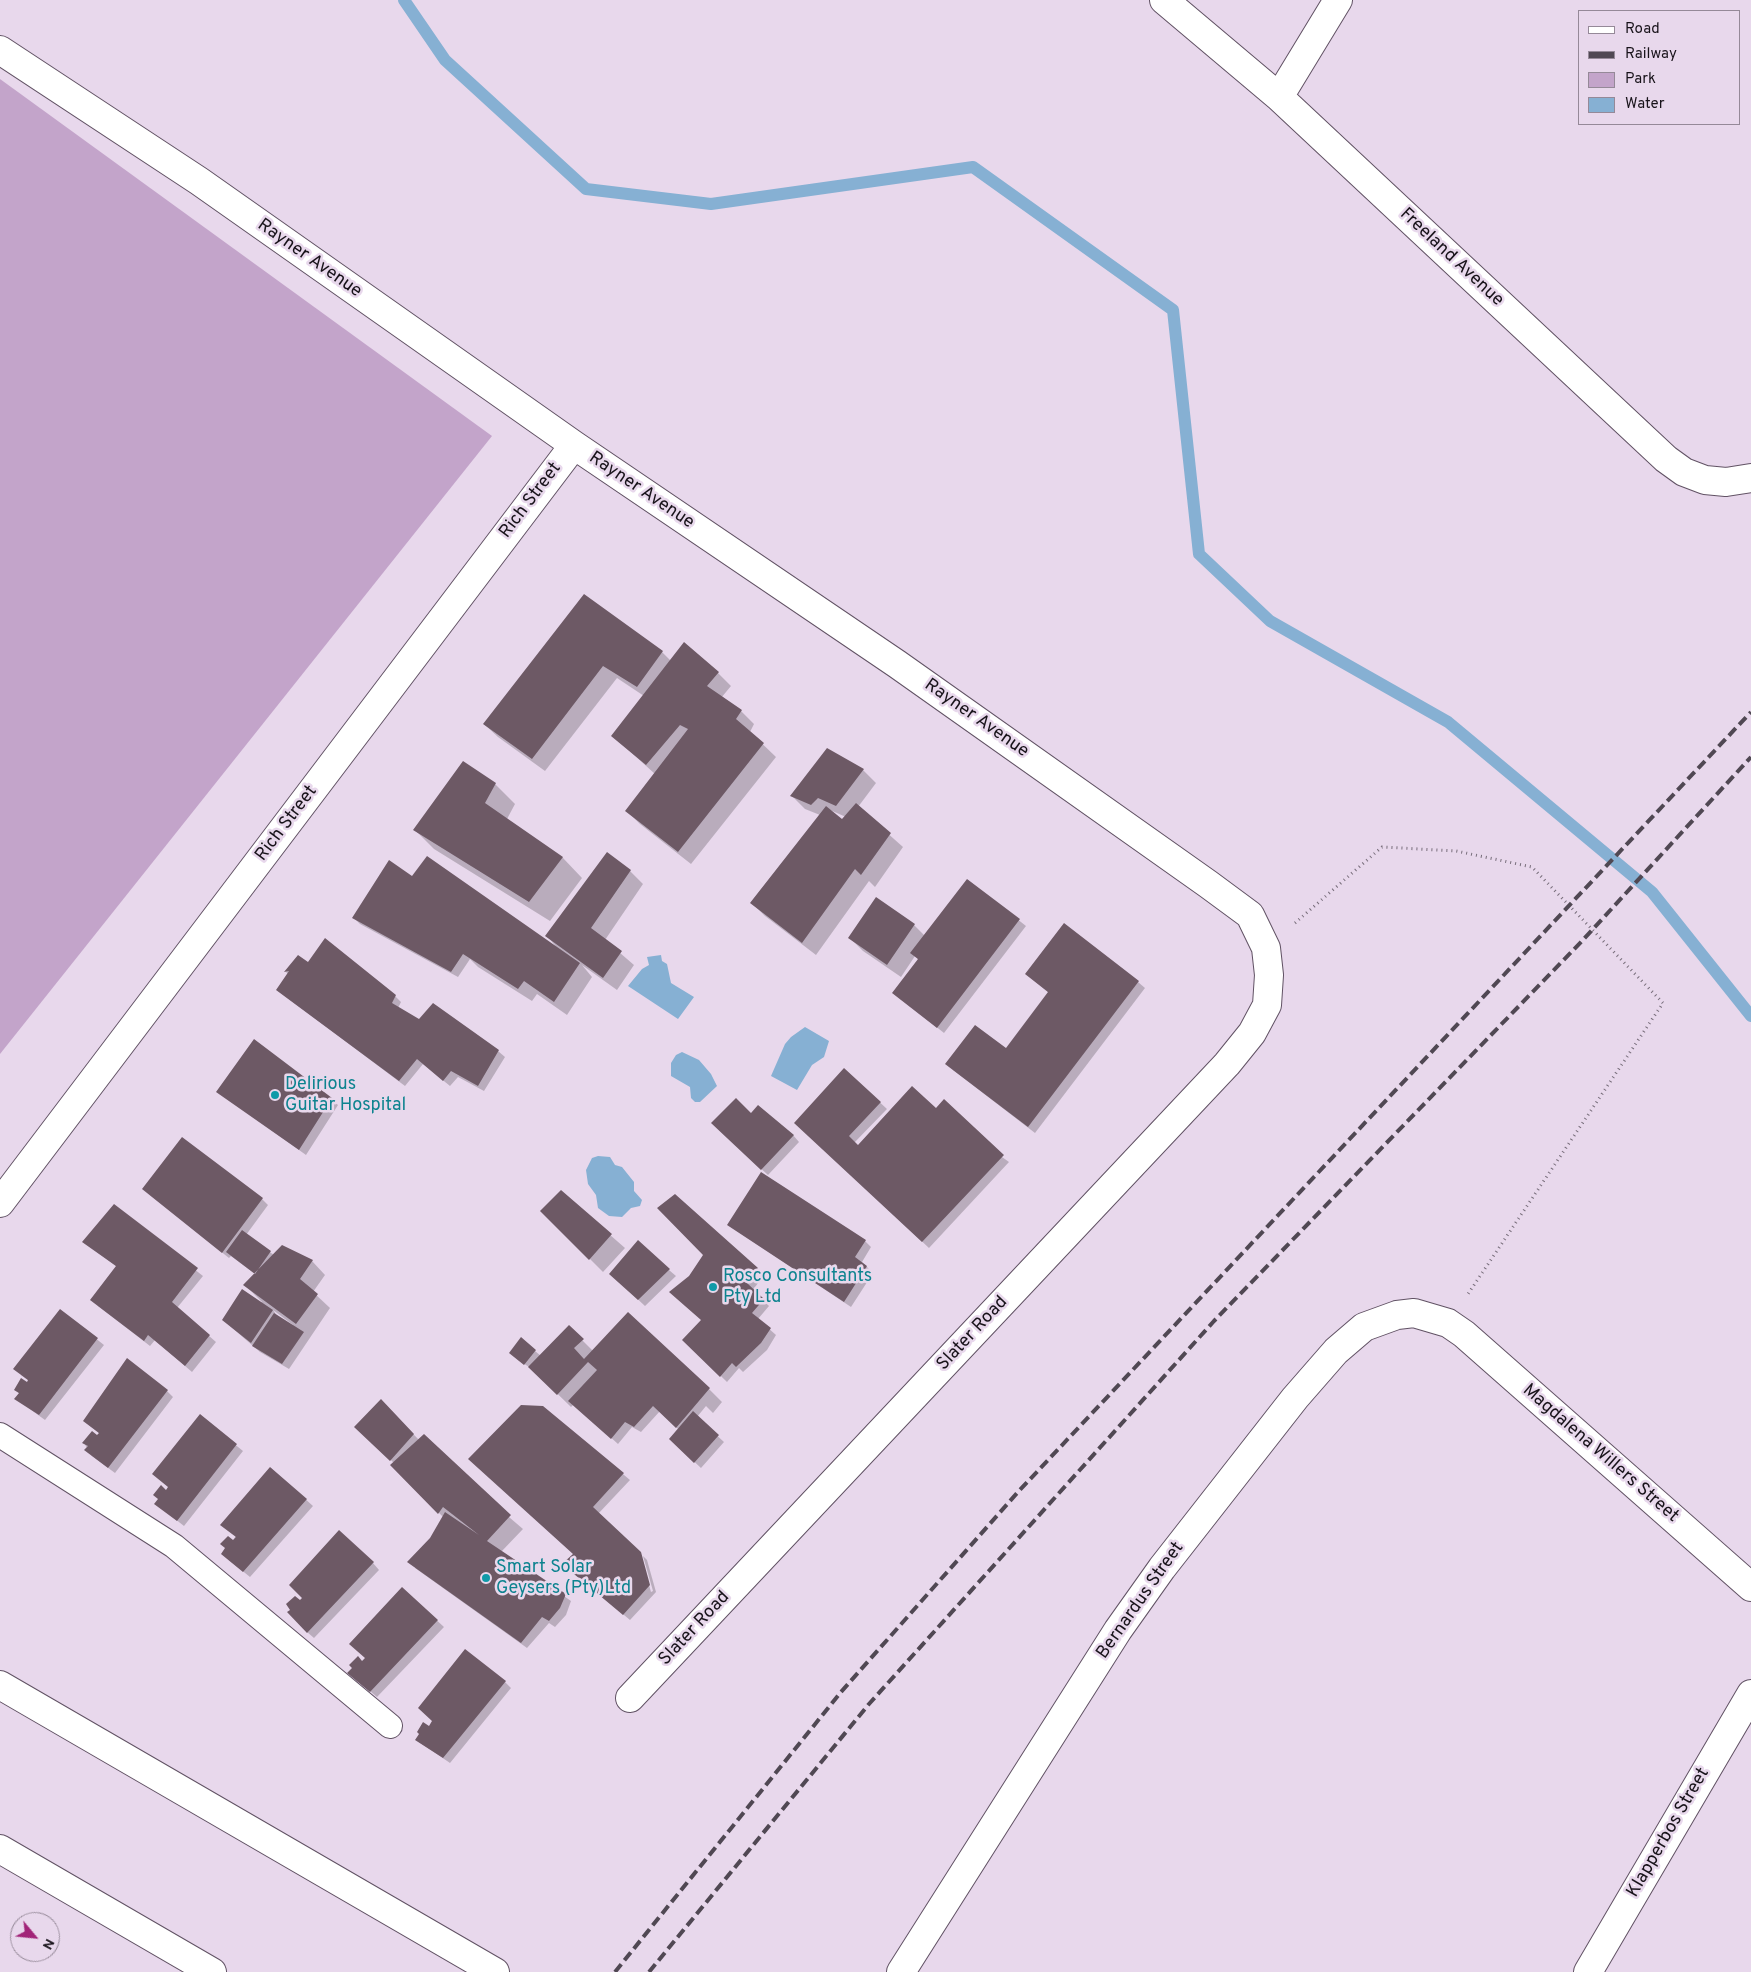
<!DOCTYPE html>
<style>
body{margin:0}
#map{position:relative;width:1751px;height:1972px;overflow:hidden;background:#e8d8ec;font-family:Overpass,sans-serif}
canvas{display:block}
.legend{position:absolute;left:1578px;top:10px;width:162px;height:115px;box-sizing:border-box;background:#e8d8ec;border:1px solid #958998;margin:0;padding:6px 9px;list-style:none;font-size:15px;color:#18131a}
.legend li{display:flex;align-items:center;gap:10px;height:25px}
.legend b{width:25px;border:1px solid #958998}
.north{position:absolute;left:10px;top:1912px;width:50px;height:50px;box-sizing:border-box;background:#e8d8ec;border:1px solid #958998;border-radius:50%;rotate:118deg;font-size:14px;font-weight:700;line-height:20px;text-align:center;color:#18131a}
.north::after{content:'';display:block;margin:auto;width:18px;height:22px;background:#a12478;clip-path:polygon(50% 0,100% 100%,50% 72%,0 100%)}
</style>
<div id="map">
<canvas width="1751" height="1972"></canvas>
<ul class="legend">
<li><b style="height:6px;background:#fff"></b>Road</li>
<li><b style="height:6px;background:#504853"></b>Railway</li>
<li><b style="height:14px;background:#c3a4ca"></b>Park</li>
<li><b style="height:14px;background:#86b0d3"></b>Water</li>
</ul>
<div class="north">N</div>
</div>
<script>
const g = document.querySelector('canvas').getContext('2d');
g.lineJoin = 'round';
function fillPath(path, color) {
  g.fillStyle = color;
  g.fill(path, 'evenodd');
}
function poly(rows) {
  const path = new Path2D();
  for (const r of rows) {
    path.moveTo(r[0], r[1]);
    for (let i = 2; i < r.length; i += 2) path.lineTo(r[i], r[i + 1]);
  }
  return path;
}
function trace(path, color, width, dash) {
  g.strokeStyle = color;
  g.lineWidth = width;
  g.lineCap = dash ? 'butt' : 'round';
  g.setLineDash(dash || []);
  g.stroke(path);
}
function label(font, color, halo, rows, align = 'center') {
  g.font = font + ' Overpass,sans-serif';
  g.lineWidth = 5;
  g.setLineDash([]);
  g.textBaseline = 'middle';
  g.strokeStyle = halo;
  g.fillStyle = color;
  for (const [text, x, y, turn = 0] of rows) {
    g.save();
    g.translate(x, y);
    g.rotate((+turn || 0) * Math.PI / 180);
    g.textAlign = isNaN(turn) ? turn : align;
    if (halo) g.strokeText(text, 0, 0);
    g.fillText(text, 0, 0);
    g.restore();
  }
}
fillPath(poly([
 [0,79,492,436,0,1054]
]), '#c3a4ca');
fillPath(poly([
 [661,955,662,961,667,964,671,983,694,997,678,1019,628,986,642,969,649,965,647,957],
 [805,1027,829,1041,824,1057,812,1065,797,1090,771,1076,785,1044,791,1037],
 [682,1052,699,1060,711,1074,717,1086,700,1102,695,1102,691,1098,690,1087,671,1076,671,1063,676,1055],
 [598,1156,610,1157,615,1165,622,1167,634,1182,634,1191,642,1200,640,1206,631,1208,622,1217,609,1216,598,1208,596,1195,588,1184,586,1170,592,1158]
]), '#86b0d3');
fillPath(poly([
 [585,596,662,652,671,661,718,673,731,686,721,698,741,711,754,724,750,732,776,757,691,864,640,824,627,811,655,774,613,736,644,696,617,678,545,771,498,737,484,724],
 [863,770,876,783,858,807,903,847,875,887,869,881,816,955,765,916,751,902,820,815,805,809,792,796],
 [830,810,846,817,842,821],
 [495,784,515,804,507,819,563,858,582,878,550,921,434,849,415,830],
 [630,871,643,884,605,940,634,965,617,990,582,965,592,977,567,1015,537,994,532,1001,478,967,470,959,458,977,360,924,354,918,417,881,559,950,547,936],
 [968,880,1026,926,944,1033,894,993,919,960,915,956,901,977,863,951,850,938,914,925,925,936],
 [298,957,308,963,395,996,401,1002,398,1008,419,1020,498,1051,505,1057,484,1091,458,1077,450,1086,423,1064,405,1086,277,990,288,974,286,972],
 [1026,974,1138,982,1145,988,1035,1133,953,1070,1007,1050,1049,993],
 [254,1041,338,1105,306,1155,218,1092],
 [845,1070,887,1109,854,1143,858,1147,936,1110,1009,1162,929,1248,802,1129],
 [751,1115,793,1135,799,1142,768,1175,719,1130],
 [561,1192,625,1248,603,1272,542,1211],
 [150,1195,262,1199,268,1205,246,1235,274,1255,312,1261,325,1275,313,1292,330,1308,289,1369,260,1352,230,1326,262,1302,245,1285,255,1274,231,1256,229,1258],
 [273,1310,293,1325,292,1326,278,1317],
 [114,1206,203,1276,177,1308,216,1342,192,1372,155,1340,150,1346,98,1306,117,1267,84,1242],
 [728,1225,865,1241,871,1247,862,1262,873,1273,851,1307],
 [757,1269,763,1276,753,1290,769,1306,758,1319,776,1335,767,1350,743,1372,739,1368,727,1382,684,1340],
 [669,1270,676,1276,645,1306,617,1280],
 [60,1310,104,1345,45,1420,16,1399,20,1394,15,1390,28,1384,29,1381,21,1375],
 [569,1327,593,1351,709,1389,722,1402,713,1413,706,1406,697,1417,724,1442,701,1468,670,1439,679,1430,660,1411,641,1432,632,1427,618,1444,574,1404,571,1407,532,1369,517,1359,535,1351,541,1356],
 [167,1391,173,1397,115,1473,92,1456,84,1443,100,1434,84,1421],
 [381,1401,419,1440,523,1529,501,1552,571,1601,566,1615,555,1627,549,1623,527,1648,415,1568,444,1518,392,1465,394,1463,356,1427],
 [543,1407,630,1480,598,1514,640,1553,651,1592,653,1591,643,1556,647,1560,656,1592,630,1620,570,1570,575,1554],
 [200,1416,243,1451,184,1526,156,1504,167,1491],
 [271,1468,313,1506,250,1577,229,1560,233,1541],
 [373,1563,379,1570,314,1638,307,1632,300,1602],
 [403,1589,444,1627,377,1697,349,1673,366,1658],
 [505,1682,511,1688,450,1763,416,1740]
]), '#0003');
trace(poly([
 [404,0,445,60,586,189,711,204,973,167,1173,310,1199,554,1270,621,1448,722,1652,892,1751,1016]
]), '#86b0d3', 12);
fillPath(poly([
 [584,594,663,651,637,687,603,666,532,759,483,724],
 [684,642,719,672,707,686,742,710,736,719,764,743,678,852,625,811,688,729,680,725,646,765,611,736],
 [827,748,864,769,836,806,818,798,811,805,790,796],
 [463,761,496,783,485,803,563,857,529,902,413,830],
 [856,803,891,833,861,875,855,869,802,943,750,903,826,806,842,819],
 [607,852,631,870,591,928,622,951,603,978,545,936],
 [427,856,580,963,554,1002,524,981,518,989,463,954,451,972,352,918,389,860,412,876],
 [967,879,1020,919,937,1028,892,993,918,959,910,953],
 [876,897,915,924,887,965,848,938],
 [1064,923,1139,981,1028,1127,945,1064,975,1025,1006,1048,1048,992,1025,974],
 [325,938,396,995,392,1003,419,1019,433,1003,499,1050,478,1086,451,1071,443,1081,417,1059,399,1081,276,990,289,971,284,972,298,955,308,962],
 [254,1039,332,1098,299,1150,216,1092],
 [844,1068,881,1102,849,1136,858,1145,912,1086,936,1108,944,1099,1004,1155,922,1242,794,1123],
 [736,1098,751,1113,758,1105,794,1135,761,1170,711,1123],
 [182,1137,263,1198,222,1253,142,1189],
 [761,1172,866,1240,855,1257,867,1266,844,1302,727,1225],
 [561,1190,612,1234,589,1260,540,1211],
 [675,1194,758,1268,747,1283,764,1299,752,1313,771,1328,761,1343,736,1367,732,1363,720,1377,682,1340,701,1320,669,1292,689,1276,703,1255,657,1208],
 [114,1204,198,1268,172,1302,210,1335,185,1366,148,1335,144,1341,90,1300,116,1266,82,1242],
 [242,1230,271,1251,255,1274,226,1252],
 [638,1240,670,1269,638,1300,609,1274],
 [282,1245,313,1260,300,1279,318,1294,296,1324,243,1285],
 [242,1289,273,1310,251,1343,222,1320],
 [60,1309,98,1338,39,1415,14,1399,19,1393,14,1390,21,1378,27,1382,28,1380,13,1369],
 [628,1312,710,1388,676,1428,653,1406,634,1427,625,1422,611,1439,568,1401,597,1370,588,1362,557,1395,528,1367,569,1325,584,1339,574,1348,584,1359],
 [274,1313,304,1332,282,1364,252,1346],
 [521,1337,536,1350,524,1365,509,1353],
 [127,1358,168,1390,108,1468,84,1450,88,1446,82,1443,92,1431,97,1435,99,1433,83,1421],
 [381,1399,414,1434,390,1461,354,1427],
 [521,1405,543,1406,624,1473,593,1507,641,1552,650,1585,623,1615,562,1564,573,1554,468,1459],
 [693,1411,719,1435,694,1463,669,1439],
 [200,1414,237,1444,177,1521,154,1504,158,1499,153,1495,161,1485,166,1490,168,1487,152,1474],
 [424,1434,511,1515,487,1541,566,1594,560,1608,549,1621,542,1617,521,1643,407,1562,430,1538,445,1512,479,1535,443,1507,438,1514,390,1465],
 [270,1467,307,1499,243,1572,221,1554,225,1548,220,1544,228,1536,233,1540,236,1537,220,1525],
 [339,1530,374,1562,307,1633,287,1612,290,1610,286,1604,295,1596,300,1600,302,1598,289,1585],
 [402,1587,438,1620,370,1692,347,1673,352,1668,349,1665,358,1656,362,1661,365,1658,349,1644],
 [465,1649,506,1681,443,1758,415,1740,419,1734,417,1732,423,1722,429,1726,432,1721,418,1708]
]), '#6d5965');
const service = poly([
 [0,1435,174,1546,390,1726]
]);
const minor = poly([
 [1164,0,1279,97,1666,459,1684,472,1705,480,1726,482,1751,478],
 [0,50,199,181,574,445,897,664,1208,884,1250,915,1266,948,1269,975,1267,1005,1252,1033,1227,1064,630,1698],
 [1279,97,1338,0],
 [0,1203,574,445],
 [901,1972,1118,1630,1162,1568,1295,1398,1336,1351,1364,1327,1397,1315,1414,1313,1448,1323,1464,1334,1751,1587],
 [1588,1972,1751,1694]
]);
const motorway = poly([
 [0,1685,495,1972],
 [0,1849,212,1972]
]);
trace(service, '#615264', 26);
trace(minor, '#615264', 30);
trace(motorway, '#615264', 30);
trace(poly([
 [1295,923,1382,847,1456,851,1532,867,1663,1003,1468,1294]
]), '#776d7a', 3, [1, 4]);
trace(service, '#fff', 24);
trace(minor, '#fff', 28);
trace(motorway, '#fff', 28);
trace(poly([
 [615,1972,841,1692,1018,1492,1751,712],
 [649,1972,869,1704,1214,1321,1582,941,1751,757]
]), '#504853', 4, [10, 5]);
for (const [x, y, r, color] of [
 [275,1095,5,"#0f9aa8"],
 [713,1287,5,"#0f9aa8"],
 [486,1578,5,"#0f9aa8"]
]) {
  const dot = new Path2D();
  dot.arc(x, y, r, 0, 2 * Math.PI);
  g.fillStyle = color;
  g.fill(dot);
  trace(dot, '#e8d8ec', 2);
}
label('18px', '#18131a', '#e8d8ec', [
 ["Freeland Avenue",1451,258,43],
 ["Rayner Avenue",309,259,35],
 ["Rayner Avenue",641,491,34],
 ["Rich Street",531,501,-53],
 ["Rayner Avenue",976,719,35],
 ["Rich Street",287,824,-53],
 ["Slater Road",973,1334,-47],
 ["Magdalena Willers Street",1600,1454,41],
 ["Bernardus Street",1141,1601,-55],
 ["Slater Road",695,1629,-47],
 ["Klapperbos Street",1669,1833,-60]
]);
label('18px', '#0d838f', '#e8d8ec', [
 ["Delirious",285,1085],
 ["Guitar Hospital",285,1106],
 ["Rosco Consultants",723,1277],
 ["Pty Ltd",723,1298],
 ["Smart Solar",496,1568],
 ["Geysers (Pty)Ltd",496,1589]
], 'left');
</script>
